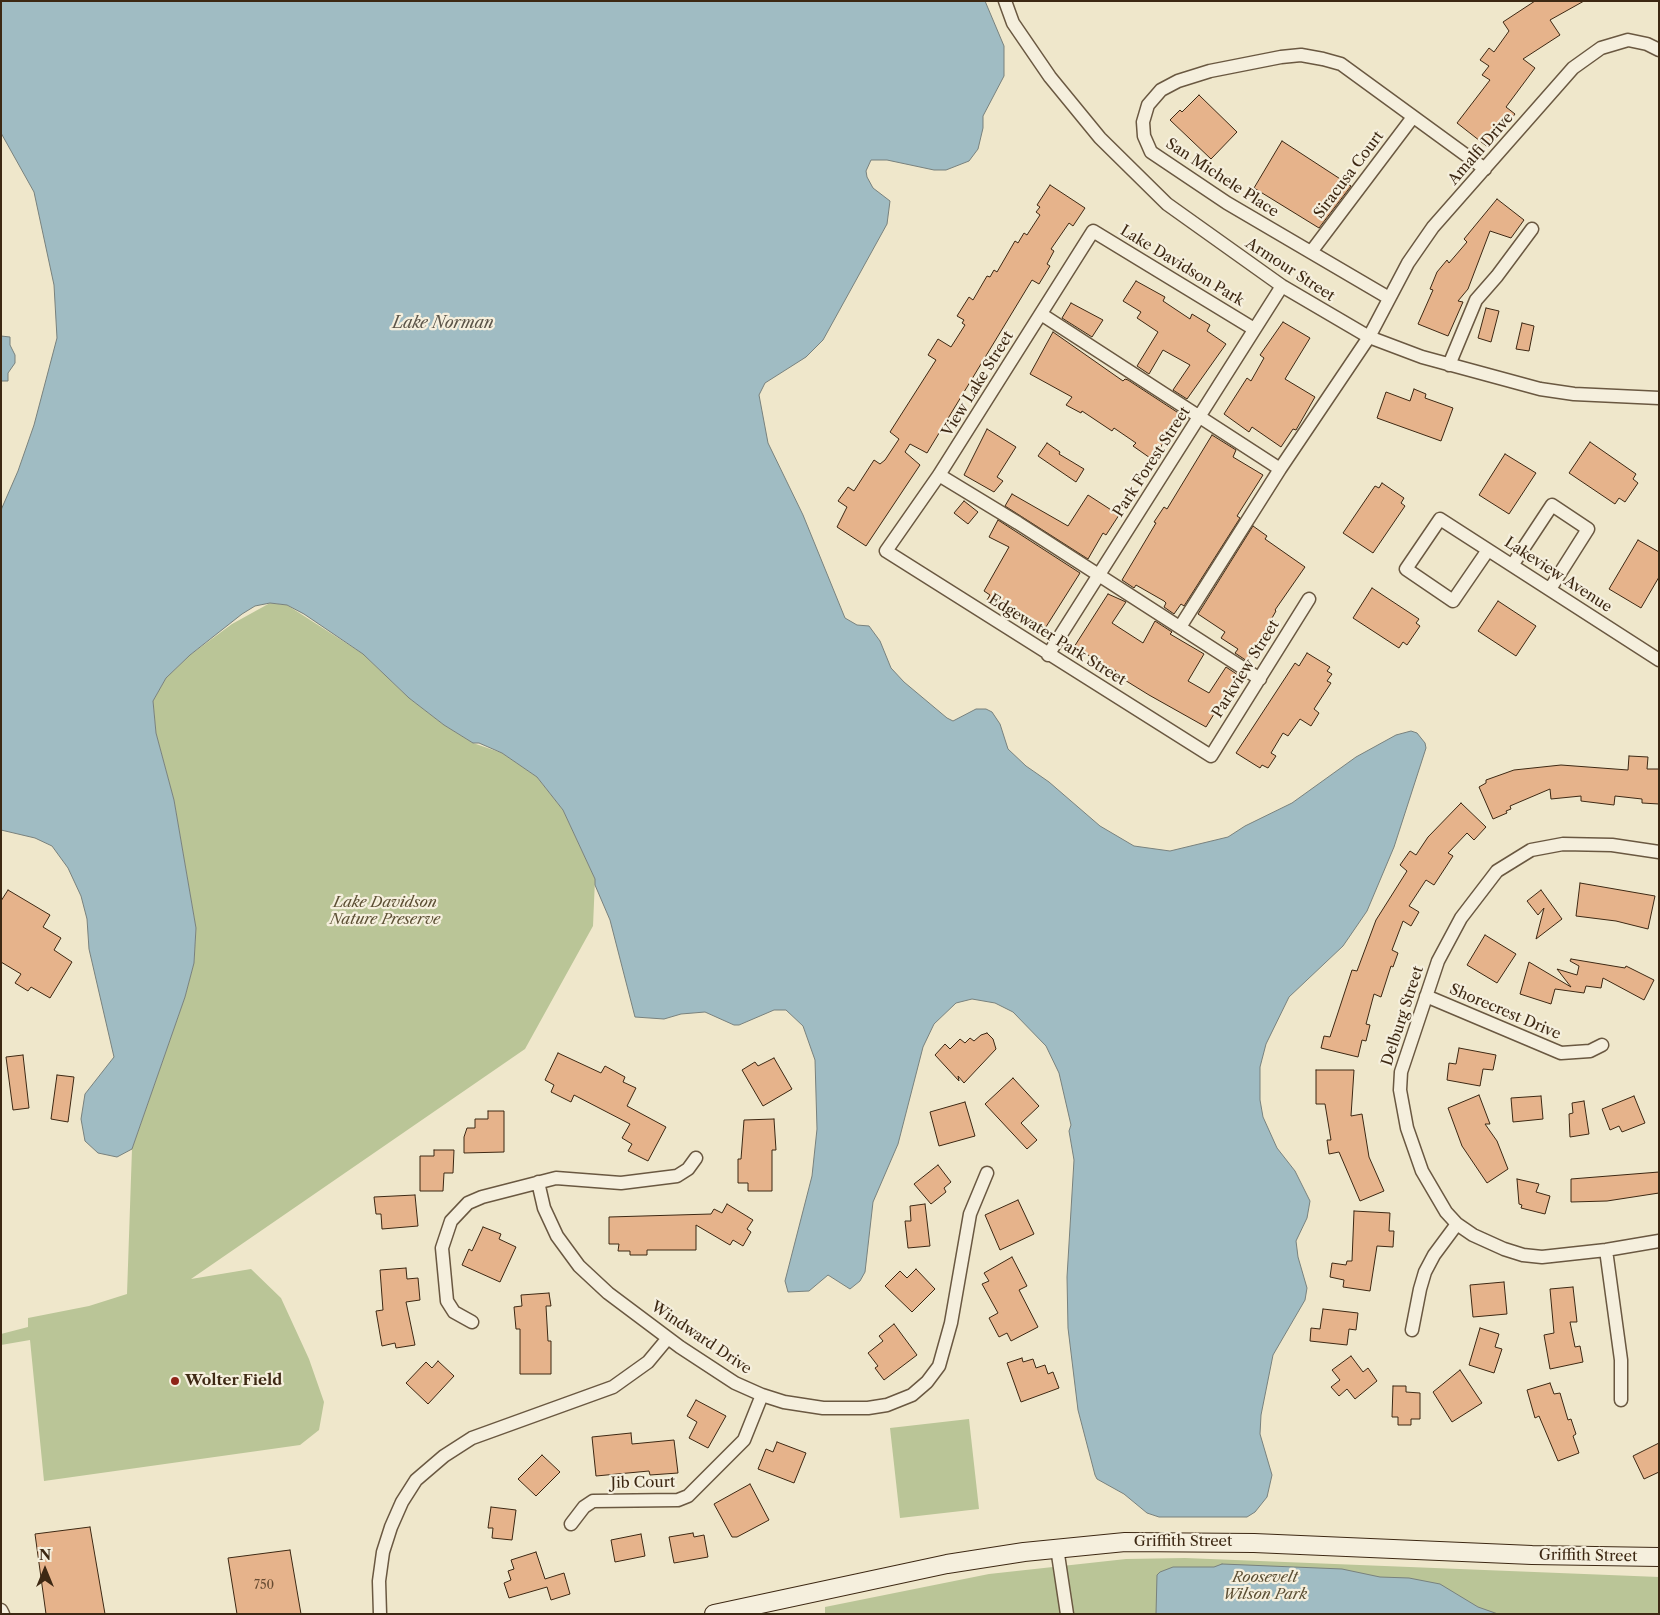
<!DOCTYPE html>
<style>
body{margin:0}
#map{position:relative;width:1660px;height:1615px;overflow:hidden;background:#efe7cb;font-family:"Libre Caslon Text",serif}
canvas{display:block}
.frame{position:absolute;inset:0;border:2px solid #3d2813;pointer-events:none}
.north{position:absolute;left:20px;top:1545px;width:50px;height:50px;-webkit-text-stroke:4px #f5efdd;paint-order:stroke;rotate:0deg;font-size:14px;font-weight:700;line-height:20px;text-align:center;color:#3d2813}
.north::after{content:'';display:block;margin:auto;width:18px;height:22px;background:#3d2813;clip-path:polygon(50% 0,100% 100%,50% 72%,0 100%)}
</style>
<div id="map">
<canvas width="1660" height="1615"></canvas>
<div class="frame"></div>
<div class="north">N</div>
</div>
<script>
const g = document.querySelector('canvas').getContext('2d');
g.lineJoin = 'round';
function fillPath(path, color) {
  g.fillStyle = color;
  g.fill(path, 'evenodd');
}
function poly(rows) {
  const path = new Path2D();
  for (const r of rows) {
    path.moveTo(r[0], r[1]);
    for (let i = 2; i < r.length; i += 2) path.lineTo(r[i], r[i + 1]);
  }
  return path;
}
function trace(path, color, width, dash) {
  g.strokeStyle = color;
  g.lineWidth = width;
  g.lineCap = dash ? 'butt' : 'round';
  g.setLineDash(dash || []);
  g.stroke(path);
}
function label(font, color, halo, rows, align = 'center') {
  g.font = font + ' "Libre Caslon Text",serif';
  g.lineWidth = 4.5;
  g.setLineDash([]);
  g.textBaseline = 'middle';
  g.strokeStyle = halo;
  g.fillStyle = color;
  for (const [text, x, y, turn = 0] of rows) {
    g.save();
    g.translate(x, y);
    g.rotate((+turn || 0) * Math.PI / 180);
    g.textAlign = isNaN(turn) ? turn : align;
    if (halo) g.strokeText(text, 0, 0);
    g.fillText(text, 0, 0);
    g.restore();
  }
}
fillPath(poly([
 [270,603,287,605,363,654,409,698,444,725,473,743,502,753,537,777,563,810,595,879,593,926,525,1049,191,1279,251,1269,281,1298,309,1359,324,1402,319,1430,300,1445,44,1481,30,1340,1,1345,1,1334,28,1327,28,1318,89,1306,127,1294,132,1149,185,997,194,963,196,928,174,800,156,733,153,701,166,678,190,655,232,624],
 [969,1419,979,1509,900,1518,890,1428],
 [1185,1558,1659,1577,1659,1614,825,1614,825,1607,989,1574,1126,1559]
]), '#bac597');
const water = poly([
 [1,1,985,1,1004,46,1004,76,983,116,983,128,978,149,969,161,946,170,934,170,887,160,871,160,866,171,867,177,873,188,890,201,887,224,823,340,806,357,765,383,759,395,768,443,803,515,845,618,857,625,869,626,880,641,891,668,904,682,947,718,953,721,976,709,986,709,992,712,1000,724,1008,749,1026,766,1049,782,1100,826,1134,846,1170,851,1228,837,1245,826,1292,803,1356,757,1396,735,1411,731,1417,733,1425,743,1426,748,1394,847,1367,911,1343,946,1289,997,1266,1044,1260,1067,1260,1100,1263,1117,1277,1148,1295,1171,1310,1201,1307,1218,1296,1241,1298,1257,1307,1288,1305,1300,1273,1355,1261,1415,1260,1434,1272,1475,1267,1497,1255,1512,1247,1517,1159,1517,1147,1513,1124,1494,1097,1479,1095,1475,1078,1410,1068,1328,1067,1277,1074,1160,1069,1131,1071,1125,1059,1073,1046,1046,1013,1012,995,1003,972,999,956,1003,934,1024,923,1047,898,1144,873,1202,865,1272,860,1281,850,1289,828,1275,809,1291,788,1292,785,1281,812,1176,817,1129,815,1060,803,1026,786,1010,774,1010,739,1025,734,1025,705,1012,681,1014,664,1019,635,1017,610,920,595,885,595,879,563,810,537,777,502,753,479,743,473,743,444,725,409,698,363,654,304,614,287,605,270,603,255,606,242,614,190,655,166,678,153,701,156,733,174,800,196,928,194,963,185,997,132,1149,117,1157,98,1153,85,1141,81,1119,85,1094,114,1057,89,949,87,919,81,896,68,868,52,846,35,838,1,830,1,510,18,471,34,425,57,338,54,285,34,192,1,133,1,1],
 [1,336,10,337,10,345,15,355,15,363,8,373,8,381,1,381,1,336],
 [1222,1564,1342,1569,1380,1577,1409,1578,1440,1584,1478,1607,1498,1614,1156,1614,1157,1575,1160,1572,1173,1567,1214,1567,1222,1564]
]);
fillPath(water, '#a0bcc3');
trace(water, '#78817d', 1);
const building = poly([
 [1535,1,1584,1,1550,20,1560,35,1523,59,1535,68,1506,107,1515,114,1489,148,1457,123,1490,80,1482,75,1489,66,1480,60,1489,48,1494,52,1509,31,1503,22,1535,1],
 [1199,95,1237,132,1211,159,1170,120,1180,110,1182,112,1199,95],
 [1282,141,1351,186,1319,228,1254,188,1282,141],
 [1050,185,1085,208,1073,226,1069,223,1051,249,1054,251,1047,264,1050,266,1039,284,1032,280,927,453,910,444,905,452,920,465,866,546,837,527,847,507,838,501,848,487,854,491,874,460,880,464,885,460,899,439,890,432,936,360,928,355,938,339,951,347,965,325,962,323,964,320,957,316,969,297,973,300,987,276,990,277,994,270,997,272,1015,241,1018,243,1024,233,1027,235,1040,215,1036,212,1040,207,1037,205,1050,185],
 [1497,199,1524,220,1511,238,1490,231,1468,289,1458,301,1463,302,1448,336,1418,324,1433,290,1430,289,1437,272,1447,260,1449,263,1467,242,1464,239,1497,199],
 [1136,281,1165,297,1163,301,1190,319,1192,314,1210,325,1207,331,1226,344,1187,399,1173,390,1190,365,1163,350,1149,374,1137,366,1158,332,1137,318,1141,312,1123,301,1136,281],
 [1071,303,1103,320,1092,337,1062,318,1071,303],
 [1486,308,1499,311,1491,342,1478,338,1486,308],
 [1283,322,1310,338,1285,379,1315,397,1296,430,1293,429,1281,447,1252,427,1249,432,1224,414,1247,378,1251,381,1264,358,1260,355,1283,322],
 [1522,323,1534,326,1529,351,1516,349,1522,323],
 [1053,332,1123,381,1125,379,1128,380,1180,414,1153,460,1133,446,1136,443,1114,428,1112,431,1082,411,1081,413,1066,405,1072,397,1030,374,1053,332],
 [1414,389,1426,394,1425,398,1453,408,1441,441,1377,418,1386,392,1410,401,1414,389],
 [987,429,1016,447,997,477,1003,481,994,492,964,475,987,429],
 [1212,435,1236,450,1233,457,1263,475,1237,516,1240,518,1184,606,1181,604,1174,614,1164,607,1166,603,1164,601,1136,585,1134,588,1122,580,1156,523,1154,522,1164,507,1167,509,1212,435],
 [1590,442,1636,474,1633,479,1638,483,1625,502,1619,498,1615,504,1569,473,1590,442],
 [1047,443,1060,452,1059,454,1084,469,1076,482,1038,456,1047,443],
 [1505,454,1536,473,1509,514,1479,495,1505,454],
 [1382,483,1404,498,1401,503,1405,506,1373,553,1343,533,1375,486,1379,488,1382,483],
 [1012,494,1068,526,1088,495,1119,515,1106,535,1103,533,1088,559,1005,506,1012,494],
 [964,501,978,512,968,524,954,513,964,501],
 [998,520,1080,573,1044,630,1005,604,1003,609,987,600,990,595,984,591,1009,547,989,537,998,520],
 [1253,526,1267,536,1265,539,1305,567,1275,610,1276,611,1272,618,1275,620,1247,661,1235,653,1238,649,1221,638,1225,632,1198,614,1253,526],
 [1638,540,1659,552,1659,577,1641,608,1609,589,1638,540],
 [1372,588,1419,619,1416,623,1420,626,1407,645,1403,642,1399,648,1353,618,1372,588],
 [1108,594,1126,602,1112,623,1143,643,1155,621,1172,632,1170,634,1204,654,1188,681,1209,693,1226,667,1238,675,1206,727,1149,695,1115,674,1116,671,1074,647,1108,594],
 [1498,601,1536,626,1516,656,1478,631,1498,601],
 [1307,653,1330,667,1327,671,1332,674,1327,681,1331,683,1314,709,1319,713,1311,726,1300,719,1288,736,1283,733,1271,753,1276,756,1268,768,1262,765,1260,768,1236,753,1295,663,1299,666,1307,653],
 [1629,756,1648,757,1647,769,1659,769,1659,804,1642,803,1642,799,1615,796,1614,805,1581,801,1581,796,1551,799,1550,789,1510,806,1511,809,1506,811,1507,813,1493,819,1479,787,1486,783,1486,780,1514,770,1561,765,1628,770,1629,756],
 [1461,803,1486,827,1474,840,1467,833,1448,853,1453,856,1434,885,1426,880,1409,906,1419,912,1411,926,1403,921,1392,950,1398,953,1393,967,1391,966,1381,997,1374,994,1366,1024,1370,1025,1366,1041,1362,1040,1358,1057,1321,1048,1324,1036,1330,1037,1352,970,1357,971,1376,920,1407,871,1400,865,1410,851,1416,855,1428,837,1461,803],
 [1580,883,1655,896,1648,929,1616,921,1576,916,1580,883],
 [8,890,50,915,43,927,61,938,54,950,72,962,50,998,31,987,28,991,15,983,21,974,1,962,1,901,8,890],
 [1541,890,1562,919,1536,939,1544,908,1538,915,1527,901,1541,890],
 [1485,935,1516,954,1497,983,1467,965,1485,935],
 [1571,959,1625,968,1626,966,1654,980,1644,1000,1603,978,1601,988,1586,986,1584,993,1555,989,1551,1004,1520,994,1529,962,1571,987,1557,969,1577,975,1579,966,1570,961,1571,959],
 [987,1033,993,1039,996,1049,964,1083,958,1076,959,1081,935,1055,945,1044,950,1049,960,1039,965,1043,970,1038,974,1041,981,1035,987,1033],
 [1459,1048,1496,1055,1493,1070,1483,1069,1480,1086,1447,1080,1449,1063,1456,1064,1459,1048],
 [558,1053,601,1073,605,1066,625,1077,623,1082,636,1088,627,1106,666,1127,648,1161,628,1151,632,1144,622,1138,630,1124,574,1095,571,1102,551,1092,554,1085,545,1080,558,1053],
 [23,1055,29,1108,13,1110,6,1057,23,1055],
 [774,1058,792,1089,763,1106,742,1070,755,1062,758,1066,774,1058],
 [1316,1070,1354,1070,1351,1116,1362,1114,1369,1157,1384,1191,1360,1201,1339,1152,1329,1154,1327,1140,1331,1140,1325,1104,1316,1104,1316,1070],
 [57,1075,74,1077,68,1122,51,1119,57,1075],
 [1013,1078,1039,1106,1021,1123,1037,1140,1027,1149,985,1104,1013,1078],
 [1479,1095,1490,1124,1485,1124,1497,1141,1508,1169,1487,1183,1462,1146,1448,1108,1479,1095],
 [1541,1096,1543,1119,1513,1122,1511,1098,1541,1096],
 [1634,1096,1645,1123,1622,1132,1619,1126,1610,1130,1602,1109,1634,1096],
 [1584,1101,1589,1134,1570,1137,1569,1114,1573,1113,1572,1103,1584,1101],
 [965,1102,975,1136,939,1146,930,1112,965,1102],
 [488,1111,504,1111,504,1152,464,1153,464,1137,467,1128,475,1128,475,1119,488,1119,488,1111],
 [774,1119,776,1150,772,1150,772,1191,748,1191,748,1183,738,1183,738,1159,741,1159,744,1120,774,1119],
 [434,1150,454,1150,453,1173,444,1173,443,1191,420,1191,420,1156,434,1156,434,1150],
 [938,1165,951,1182,944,1188,946,1192,931,1204,914,1184,938,1165],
 [1659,1172,1659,1193,1607,1201,1571,1202,1571,1179,1659,1172],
 [1517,1179,1539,1184,1536,1192,1550,1196,1545,1214,1521,1208,1522,1205,1519,1204,1517,1179],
 [415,1195,418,1226,382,1229,381,1214,376,1214,374,1197,415,1195],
 [1018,1200,1034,1234,1000,1250,985,1215,1018,1200],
 [727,1204,753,1220,747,1229,751,1232,743,1246,733,1240,730,1245,696,1225,696,1250,647,1250,647,1255,630,1255,630,1251,618,1251,619,1244,609,1244,609,1217,711,1214,714,1209,722,1213,727,1204],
 [925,1204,930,1246,908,1248,905,1221,911,1221,910,1206,925,1204],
 [1354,1211,1390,1213,1389,1231,1394,1231,1393,1247,1377,1246,1370,1291,1343,1287,1344,1280,1330,1277,1332,1263,1346,1265,1347,1261,1352,1261,1354,1211],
 [483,1227,501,1234,499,1239,516,1247,500,1282,462,1265,469,1249,472,1251,483,1227],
 [1012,1257,1027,1286,1019,1290,1038,1327,1011,1341,1007,1333,999,1337,989,1318,998,1313,982,1284,989,1281,984,1273,1012,1257],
 [406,1268,407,1279,418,1278,420,1300,406,1302,415,1345,396,1348,395,1343,382,1346,376,1311,383,1310,380,1270,406,1268],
 [916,1269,935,1289,912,1312,885,1286,900,1271,907,1278,916,1269],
 [1504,1282,1507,1314,1473,1317,1470,1285,1504,1282],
 [1573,1287,1577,1322,1570,1322,1575,1347,1580,1346,1583,1362,1550,1369,1544,1335,1554,1333,1550,1289,1573,1287],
 [549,1293,551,1306,546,1306,548,1341,551,1341,551,1374,520,1374,520,1329,516,1329,514,1307,522,1306,521,1295,549,1293],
 [1323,1309,1358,1313,1356,1330,1349,1329,1347,1345,1310,1341,1311,1328,1320,1329,1323,1309],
 [894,1324,917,1355,884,1380,875,1368,878,1366,868,1353,883,1341,879,1336,894,1324],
 [1480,1328,1499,1334,1495,1347,1502,1349,1494,1373,1469,1365,1480,1328],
 [1351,1356,1363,1372,1368,1368,1377,1381,1355,1399,1347,1389,1339,1396,1331,1387,1340,1380,1332,1370,1351,1356],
 [1022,1358,1023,1362,1033,1359,1036,1368,1045,1365,1048,1374,1053,1372,1059,1388,1021,1402,1007,1363,1022,1358],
 [438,1361,454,1376,428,1404,406,1383,426,1362,432,1368,438,1361],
 [1460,1370,1482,1403,1452,1422,1433,1392,1460,1370],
 [1550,1383,1554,1394,1560,1393,1568,1420,1571,1419,1576,1434,1573,1436,1579,1453,1558,1461,1539,1416,1535,1418,1527,1390,1550,1383],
 [1393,1386,1406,1386,1406,1392,1420,1393,1420,1419,1411,1419,1411,1425,1398,1425,1398,1417,1392,1417,1393,1386],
 [696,1400,726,1416,708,1448,689,1438,697,1422,687,1416,696,1400],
 [631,1433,632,1444,674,1440,678,1473,650,1475,649,1471,596,1476,592,1437,631,1433],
 [777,1442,806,1453,794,1483,758,1469,766,1449,773,1452,777,1442],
 [1659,1443,1659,1472,1644,1479,1633,1456,1659,1443],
 [542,1455,560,1472,536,1496,518,1479,542,1455],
 [750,1484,769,1520,737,1537,732,1537,714,1504,750,1484],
 [491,1507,516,1510,512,1540,492,1538,493,1528,488,1528,491,1507],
 [90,1527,105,1614,46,1614,35,1534,90,1527],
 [693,1533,694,1537,704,1535,708,1557,674,1563,669,1537,693,1533],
 [641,1534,645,1556,615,1562,611,1540,641,1534],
 [290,1550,301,1614,237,1614,228,1558,290,1550],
 [536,1552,545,1579,564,1573,570,1594,551,1600,547,1587,509,1598,504,1583,511,1580,508,1571,514,1569,511,1560,536,1552]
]);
fillPath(building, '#e6b38b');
trace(building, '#3d2813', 1);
const minor = poly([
 [1005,1,1013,23,1050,77,1100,138,1167,204,1282,286,1369,337,1422,357,1540,389,1574,394,1659,398],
 [1311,252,1413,117],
 [1389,298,1227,203,1151,152,1144,136,1143,122,1148,105,1161,90,1178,81,1210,71,1281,57,1301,55,1323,59,1341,64,1485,169],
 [1041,314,1280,469],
 [1254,329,1093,231,939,475,886,551,1211,756,1309,599],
 [1449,365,1476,300,1497,276,1532,229],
 [939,475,1018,523,1260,679],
 [1488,550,1453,601,1406,569,1440,519,1659,660],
 [1513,564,1552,505,1588,529,1550,589],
 [1180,627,1280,469,1369,337,1408,263,1433,227,1573,68,1601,48,1628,40,1647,44,1659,50],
 [1048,655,1282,286],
 [1659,852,1612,845,1563,844,1531,850,1497,871,1461,918,1438,961,1401,1072,1400,1090,1407,1128,1422,1171,1446,1212,1457,1224,1473,1235,1504,1249,1523,1255,1542,1257,1606,1250,1659,1241],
 [1426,996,1561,1053,1590,1051,1602,1045],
 [538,1182,544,1208,557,1236,579,1266,608,1293,680,1347,735,1383,762,1395,784,1402,823,1408,868,1408,887,1405,912,1395,927,1382,939,1366,951,1323,970,1214,987,1173],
 [1606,1250,1621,1360,1621,1400],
 [472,1322,454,1312,447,1301,442,1248,451,1221,468,1203,482,1197,556,1178,621,1183,677,1176,688,1169,696,1158],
 [1412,1330,1420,1289,1425,1272,1434,1255,1457,1224],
 [571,1524,584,1507,593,1501,678,1500,688,1496,744,1440,762,1395],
 [1057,1548,1067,1614],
 [1,1610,3,1614],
 [380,1614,379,1581,383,1552,391,1527,402,1502,416,1480,444,1456,472,1438,613,1387,648,1362,668,1338]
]);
const secondary = poly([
 [714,1614,947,1564,1024,1552,1125,1542,1254,1543,1532,1555,1659,1557]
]);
trace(minor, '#6a5841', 15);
trace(secondary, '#3d2813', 20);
trace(minor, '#f5efdd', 12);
trace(secondary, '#f5efdd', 18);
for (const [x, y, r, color] of [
 [175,1381,5,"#8f2418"]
]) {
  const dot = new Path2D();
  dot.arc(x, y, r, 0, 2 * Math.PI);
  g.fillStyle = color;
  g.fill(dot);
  trace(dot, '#f5efdd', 2);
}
label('12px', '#674b31', null, [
 ["750",264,1586]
]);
label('15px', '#3d2813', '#f5efdd', [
 ["Amalfi Drive",1481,149,-49],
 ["Siracusa Court",1349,175,-53],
 ["San Michele Place",1222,178,33],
 ["Lake Davidson Park",1182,266,31],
 ["Armour Street",1290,270,33],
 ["View Lake Street",978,384,-58],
 ["Park Forest Street",1152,462,-57],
 ["Lakeview Avenue",1558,575,33],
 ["Edgewater Park Street",1057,640,32],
 ["Parkview Street",1246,669,-58],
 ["Shorecrest Drive",1505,1012,23],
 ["Delburg Street",1403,1016,-72],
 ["Windward Drive",701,1338,34],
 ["Jib Court",643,1483,-1],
 ["Griffith Street",1183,1542],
 ["Griffith Street",1588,1556,1]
]);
label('italic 15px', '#5c4f34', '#f5efdd', [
 ["Lake Davidson",385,903],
 ["Nature Preserve",385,920],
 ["Roosevelt",1265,1578],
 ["Wilson Park",1265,1595]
]);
label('bold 15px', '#3d2813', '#f5efdd', [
 ["Wolter Field",185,1381]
], 'left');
label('italic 16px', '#5b5448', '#f5efdd', [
 ["Lake Norman",443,323]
]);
</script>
